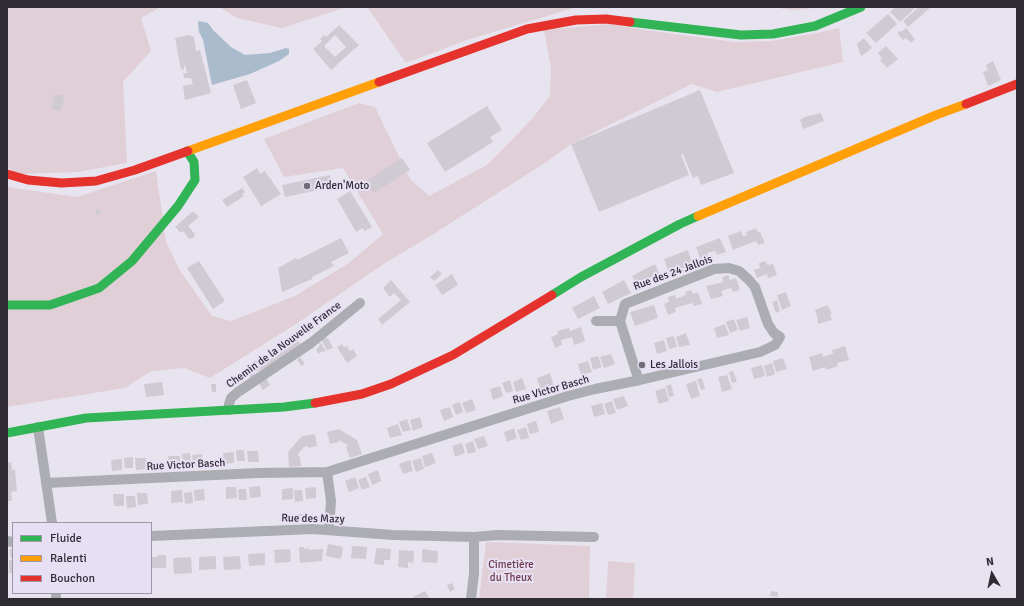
<!DOCTYPE html>
<meta charset="utf-8">
<style>
body{margin:0}
#map{position:relative;width:1024px;height:606px;overflow:hidden;background:#e8e4ef;font-family:Signika,sans-serif}
canvas{display:block}
.frame{position:absolute;inset:0;border:8px solid #2f2b33;pointer-events:none}
.legend{position:absolute;left:12px;top:522px;width:140px;height:72px;box-sizing:border-box;background:#e7dff4;border:1px solid #9d97a7;margin:0;padding:5px 7px;list-style:none;font-size:12px;color:#2f2b33}
.legend li{display:flex;align-items:center;gap:8px;height:20px}
.legend b{width:20px;border:1px solid #9d97a7}
.north{position:absolute;left:972px;top:554px;width:40px;height:40px;-webkit-text-stroke:3px #e7dff4;paint-order:stroke;rotate:351deg;font-size:11px;font-weight:700;line-height:16px;text-align:center;color:#2f2b33}
.north::after{content:'';display:block;margin:auto;width:14px;height:18px;background:#2f2b33;clip-path:polygon(50% 0,100% 100%,50% 72%,0 100%)}
</style>
<div id="map">
<canvas width="1024" height="606"></canvas>
<div class="frame"></div>
<ul class="legend">
<li><b style="height:5px;background:#30b455"></b>Fluide</li>
<li><b style="height:5px;background:#ff9f0a"></b>Ralenti</li>
<li><b style="height:5px;background:#e5322d"></b>Bouchon</li>
</ul>
<div class="north">N</div>
</div>
<script>
const g = document.querySelector('canvas').getContext('2d');
g.lineJoin = 'round';
function fillPath(path, color) {
  g.fillStyle = color;
  g.fill(path, 'evenodd');
}
function poly(rows) {
  const path = new Path2D();
  for (const r of rows) {
    path.moveTo(r[0], r[1]);
    for (let i = 2; i < r.length; i += 2) path.lineTo(r[i], r[i + 1]);
  }
  return path;
}
function trace(path, color, width, dash) {
  g.strokeStyle = color;
  g.lineWidth = width;
  g.lineCap = dash ? 'butt' : 'round';
  g.setLineDash(dash || []);
  g.stroke(path);
}
function label(font, color, halo, rows, align = 'center') {
  g.font = font + ' Signika,sans-serif';
  g.lineWidth = 4;
  g.setLineDash([]);
  g.textBaseline = 'middle';
  g.strokeStyle = halo;
  g.fillStyle = color;
  for (const [text, x, y, turn = 0] of rows) {
    g.save();
    g.translate(x, y);
    g.rotate((+turn || 0) * Math.PI / 180);
    g.textAlign = isNaN(turn) ? turn : align;
    if (halo) g.strokeText(text, 0, 0);
    g.fillText(text, 0, 0);
    g.restore();
  }
}
fillPath(poly([
 [7,7,161,7,141,18,151,51,123,82,127,163,78,172,17,174,7,167],
 [219,7,347,7,282,28,237,18],
 [367,7,577,7,467,40,406,63],
 [771,7,826,7,793,10],
 [609,24,645,30,735,42,771,41,817,33,839,28,843,62,717,92,692,84,571,144,548,161,432,235,385,263,296,324,210,378,184,368,151,371,125,388,7,407,7,187,77,197,156,171,166,241,179,269,212,316,231,321,295,296,349,263,383,234,343,168,284,177,264,139,359,103,375,107,410,179,429,196,487,165,531,120,550,96,551,68,544,30],
 [486,542,590,546,589,599,479,599],
 [608,561,635,563,633,599,606,599]
]), '#e1cfd7');
fillPath(poly([
 [199,21,208,23,213,30,231,47,245,55,270,53,286,48,289,49,289,54,279,61,250,74,212,85,203,40,199,32,198,23]
]), '#aabbcd');
fillPath(poly([
 [895,7,916,7,900,22,890,12],
 [919,7,931,7,908,27,903,21],
 [888,14,897,24,876,43,866,33],
 [339,25,359,45,331,70,313,49,322,41,320,39,324,35,326,37],
 [335,35,346,47,335,57,324,46],
 [906,28,915,39,911,43,906,38,903,40,897,33,900,31,901,32],
 [189,35,194,37,196,51,200,50,211,93,185,100,183,86,193,84,191,78,184,78,183,73,187,73,185,65,184,65,184,69,181,70,175,38],
 [864,38,872,48,862,56,860,54,857,44],
 [886,46,898,59,887,68,880,60,882,58,878,53],
 [993,61,1001,80,988,86,983,72,988,70,986,65],
 [247,80,256,103,241,109,233,85],
 [700,90,734,173,701,185,698,176,693,178,683,154,681,155,689,175,599,212,571,144],
 [55,94,64,96,61,111,51,109],
 [487,106,502,130,490,137,493,142,445,172,427,143],
 [821,113,824,121,803,129,800,120,805,117],
 [402,158,410,170,374,193,366,181],
 [257,168,260,174,265,171,281,194,261,206,243,177],
 [330,175,333,187,285,197,282,185],
 [242,188,245,192,242,194,244,196,227,207,222,200],
 [350,191,372,227,364,231,363,228,356,232,337,199],
 [97,209,101,212,99,215,95,213],
 [193,211,199,217,188,226,195,234,194,235,195,237,189,239,183,231,181,233,175,227],
 [756,228,758,232,760,232,765,243,758,245,756,241,733,250,728,236,741,231,743,236,747,235,746,232],
 [341,238,349,253,331,262,334,266,312,277,312,279,282,292,278,268,296,258,297,260],
 [720,238,726,252,717,255,715,251,707,253,709,258,701,261,696,247],
 [688,250,693,265,669,273,664,259],
 [199,261,225,301,213,309,187,268],
 [765,261,767,265,773,264,777,275,768,278,767,274,757,278,754,270,760,268,759,263],
 [655,264,661,277,653,281,651,277,644,280,647,284,639,288,632,276],
 [438,270,442,274,434,281,430,277],
 [452,274,458,285,442,295,435,285],
 [728,275,730,280,736,278,740,290,733,292,731,288,721,291,723,296,711,299,706,286,723,282,722,277],
 [391,280,410,302,382,325,378,319,401,300,394,293,390,297,383,288],
 [624,280,631,293,608,304,602,292],
 [691,290,693,294,698,292,702,304,694,306,692,303,675,308,676,312,668,315,664,304,669,302,668,297,675,295,676,299,686,295,685,292],
 [786,292,791,306,782,310,777,295],
 [594,296,600,308,578,319,572,308],
 [777,300,780,311,776,313,772,302],
 [654,305,658,318,635,326,630,312],
 [827,305,832,313,830,314,832,320,818,324,817,319,818,319,815,310],
 [747,317,750,328,740,331,736,320],
 [734,319,738,330,730,333,726,322],
 [725,324,729,335,717,338,714,328],
 [581,327,585,341,574,345,572,337,561,340,562,345,555,348,551,337,558,334,557,331,569,328,570,331],
 [686,333,690,345,679,347,676,337],
 [674,336,677,347,669,349,666,338],
 [322,337,328,338,333,348,327,350,320,338],
 [297,340,302,345,280,361,254,373,256,376,250,379,249,376,254,373,251,366,254,365,252,362,259,359,261,362,276,354,272,348,283,342,286,347],
 [664,340,667,351,657,354,654,343],
 [320,342,326,351,324,352,323,351,318,354,316,350,320,345,319,343],
 [342,344,344,347,347,346,350,351,353,349,357,356,347,363,337,347],
 [845,346,849,360,837,363,838,366,826,370,825,367,813,371,809,357,822,353,823,357,828,355,833,354,832,350],
 [611,354,615,364,604,368,600,357],
 [598,356,602,367,593,370,590,358],
 [300,357,305,364,301,366,297,360],
 [783,358,787,369,776,372,773,361],
 [588,361,592,372,581,375,578,364],
 [642,362,644,367,641,368,639,364],
 [772,363,775,374,767,377,764,366],
 [762,365,765,376,754,379,751,368],
 [733,371,737,382,732,383,729,372],
 [550,373,554,386,541,391,537,378],
 [727,375,732,389,722,392,718,377],
 [266,378,270,385,263,390,259,383],
 [522,378,526,389,516,392,513,382],
 [702,378,705,389,701,390,697,379],
 [510,380,513,391,506,393,502,383],
 [696,381,700,396,691,399,686,384],
 [162,382,164,395,146,397,144,384],
 [211,384,216,384,216,392,212,392],
 [671,384,674,396,669,397,666,386],
 [500,386,503,396,493,400,490,389],
 [665,388,669,401,659,404,655,391],
 [624,396,628,406,617,410,613,399],
 [472,399,476,410,466,413,462,403],
 [612,401,616,413,608,415,604,404],
 [460,402,463,412,456,415,452,405],
 [602,403,605,414,594,417,591,406],
 [450,407,453,417,444,421,440,410],
 [560,407,564,419,551,424,547,411],
 [420,417,423,427,413,431,410,420],
 [407,419,411,430,403,432,399,422],
 [536,421,539,432,530,434,527,424],
 [398,424,402,435,390,438,387,428],
 [526,427,529,438,521,440,517,430],
 [514,428,517,438,507,442,504,432],
 [339,429,357,440,362,454,350,458,346,447,349,446,339,440,339,442,330,444,327,432],
 [315,434,317,446,308,448,307,446,304,447,298,454,298,456,300,456,301,466,289,467,288,452,302,436],
 [484,436,488,446,478,449,474,439],
 [473,441,476,452,468,454,465,444],
 [462,443,465,453,455,457,452,446],
 [236,450,244,450,245,461,237,461],
 [247,451,258,451,259,462,248,462],
 [234,452,234,463,224,464,223,453],
 [190,453,191,464,183,465,182,454],
 [432,453,436,463,425,467,422,456],
 [202,454,203,465,193,466,192,455],
 [168,456,180,456,180,466,169,467],
 [133,457,133,468,125,468,124,458],
 [135,458,146,458,147,469,136,470],
 [421,458,424,469,416,472,412,461],
 [122,459,122,470,112,471,111,460],
 [410,460,413,471,403,474,399,464],
 [11,462,12,470,15,470,17,491,11,492,12,501,7,501,7,463],
 [378,470,381,481,372,485,368,474],
 [355,477,359,488,349,492,345,481],
 [366,477,370,487,362,490,358,480],
 [260,486,261,497,250,498,249,487],
 [226,487,236,487,237,498,226,499],
 [316,487,316,498,306,499,305,488],
 [293,488,293,499,282,500,282,489],
 [204,489,205,500,195,501,194,490],
 [238,489,246,489,247,500,239,500],
 [182,490,183,502,171,503,171,491],
 [294,490,302,490,303,501,295,502],
 [192,492,193,503,185,504,184,493],
 [137,493,147,493,148,504,138,505],
 [113,494,124,494,124,506,114,506],
 [126,496,135,496,136,507,127,508],
 [298,514,304,514,304,518,298,519],
 [328,544,343,547,341,559,326,556],
 [352,546,367,547,366,559,351,558],
 [299,547,304,547,304,549,308,548,309,550,323,549,322,561,300,563],
 [376,548,391,549,390,560,384,560,384,565,374,564],
 [10,549,13,549,13,558,10,557],
 [290,549,291,562,275,563,274,550],
 [422,549,438,551,437,563,422,562],
 [399,550,414,551,413,563,408,562,408,568,398,567],
 [265,553,265,565,249,566,248,554],
 [158,555,166,555,166,568,151,568,151,557,158,557],
 [216,556,216,569,199,570,199,557],
 [240,556,241,569,224,570,223,557],
 [191,557,192,573,174,574,173,558],
 [9,560,13,561,13,573,9,573],
 [452,583,455,589,450,592,447,585],
 [425,591,430,599,414,599,413,597],
 [771,591,778,592,778,597,770,596]
]), '#d0cad2');
trace(poly([
 [596,321,620,321],
 [229,410,229,404,231,398,238,392,311,343,360,303],
 [38,427,52,523],
 [327,472,331,501,329,530],
 [46,483,258,473,327,472,568,396,595,389,640,380,760,352,775,345,780,337,774,333,768,324,755,287,748,279,739,271,729,268,714,269,625,304,620,321,637,375,640,380],
 [151,536,313,529,393,535,474,537,497,535,594,537],
 [7,541,13,542],
 [56,593,56,599],
 [471,599,474,573,474,537]
]), '#acadb3', 10);
trace(poly([
 [630,22,741,35,773,34,815,26,861,7],
 [552,295,581,277,680,224,698,216],
 [7,305,50,305,99,288,132,261,178,206,195,180,194,162,187,151],
 [7,433,86,418,284,407,315,403]
]), '#30b455', 9);
trace(poly([
 [188,151,379,82],
 [698,216,936,115,966,104]
]), '#ff9f0a', 9);
trace(poly([
 [379,82,527,29,576,20,606,19,630,22],
 [966,104,1017,84],
 [7,174,28,180,62,183,96,181,135,170,188,151],
 [315,403,362,394,391,384,453,355,552,295]
]), '#e5322d', 9);
for (const [x, y, r, color] of [
 [307,186,4,"#706c75"],
 [642,365,4,"#706c75"]
]) {
  const dot = new Path2D();
  dot.arc(x, y, r, 0, 2 * Math.PI);
  g.fillStyle = color;
  g.fill(dot);
  trace(dot, '#e7dff4', 1.5);
}
label('11px', '#2f2b33', '#e7dff4', [
 ["Arden'Moto",315,186],
 ["Les Jallois",650,365]
], 'left');
label('11px', '#2f2b33', '#e7dff4', [
 ["Rue des 24 Jallois",673,273,-20],
 ["Chemin de la Nouvelle France",284,345,-36],
 ["Rue Victor Basch",551,390,-16],
 ["Rue Victor Basch",186,465,-3],
 ["Rue des Mazy",313,519,1]
]);
label('11px', '#6f3c49', '#e7dff4', [
 ["Cimetière",511,565],
 ["du Theux",511,578]
]);
</script>
